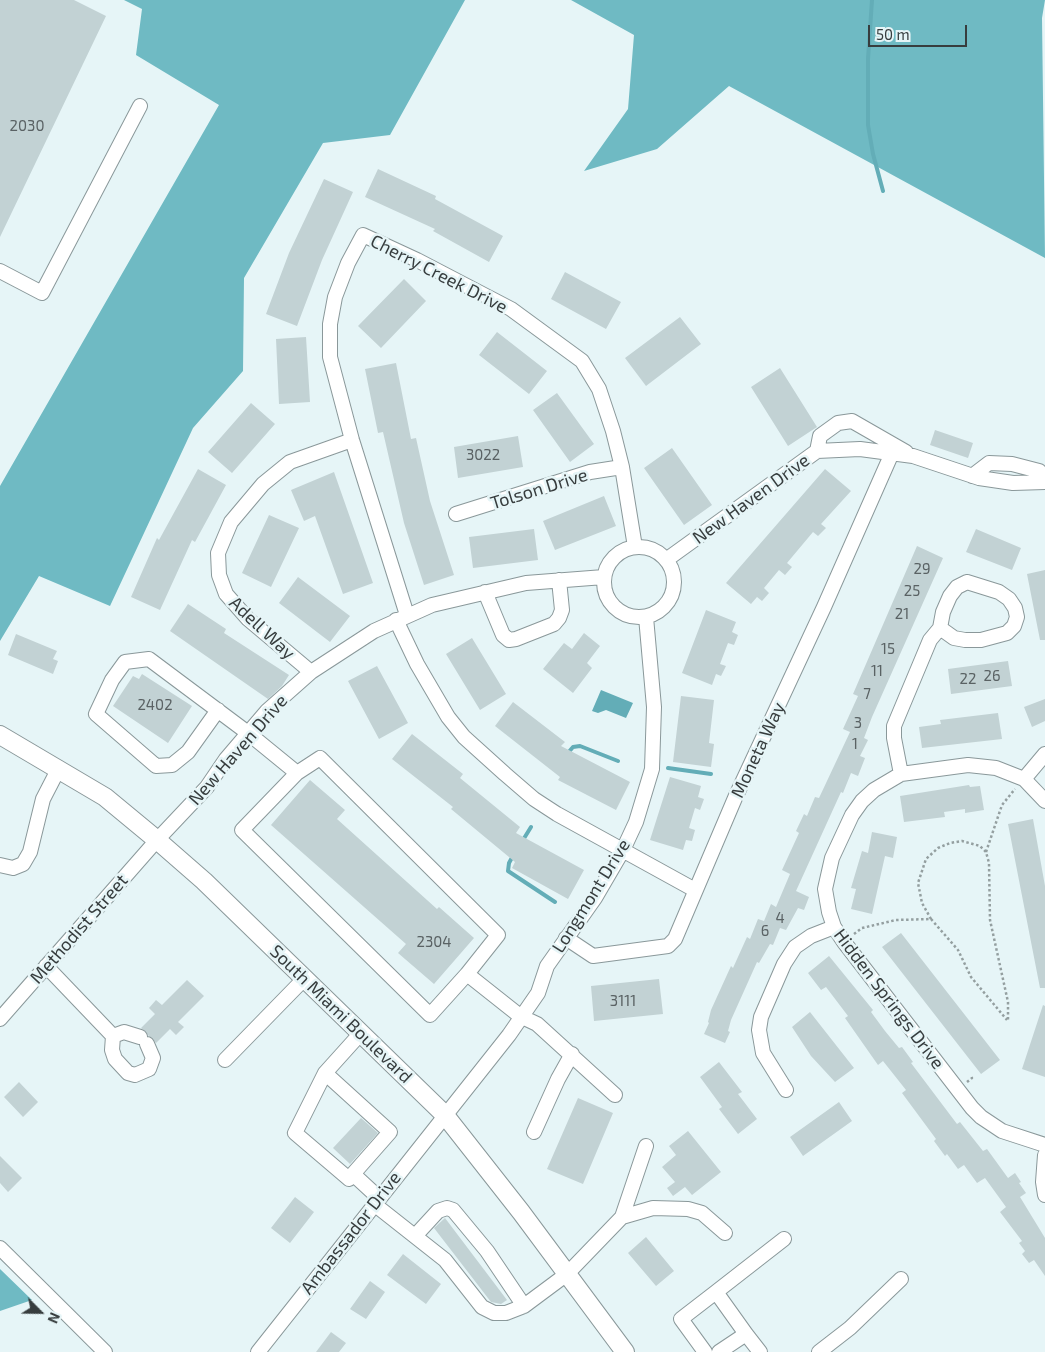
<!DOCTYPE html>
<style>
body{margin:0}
#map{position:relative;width:1045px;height:1352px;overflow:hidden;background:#e6f5f7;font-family:"Exo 2",sans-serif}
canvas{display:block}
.north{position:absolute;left:15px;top:1287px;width:50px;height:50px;-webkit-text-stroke:4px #e6f5f7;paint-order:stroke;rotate:113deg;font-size:14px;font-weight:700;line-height:20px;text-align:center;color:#373d3e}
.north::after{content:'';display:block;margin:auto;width:18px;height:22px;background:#373d3e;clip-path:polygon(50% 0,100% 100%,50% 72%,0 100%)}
.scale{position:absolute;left:868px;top:25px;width:99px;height:22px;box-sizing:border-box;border:2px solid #373d3e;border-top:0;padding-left:6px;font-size:15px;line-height:18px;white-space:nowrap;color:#373d3e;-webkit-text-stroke:4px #e6f5f7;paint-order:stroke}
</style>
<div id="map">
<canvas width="1045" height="1352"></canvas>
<div class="north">N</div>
<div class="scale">50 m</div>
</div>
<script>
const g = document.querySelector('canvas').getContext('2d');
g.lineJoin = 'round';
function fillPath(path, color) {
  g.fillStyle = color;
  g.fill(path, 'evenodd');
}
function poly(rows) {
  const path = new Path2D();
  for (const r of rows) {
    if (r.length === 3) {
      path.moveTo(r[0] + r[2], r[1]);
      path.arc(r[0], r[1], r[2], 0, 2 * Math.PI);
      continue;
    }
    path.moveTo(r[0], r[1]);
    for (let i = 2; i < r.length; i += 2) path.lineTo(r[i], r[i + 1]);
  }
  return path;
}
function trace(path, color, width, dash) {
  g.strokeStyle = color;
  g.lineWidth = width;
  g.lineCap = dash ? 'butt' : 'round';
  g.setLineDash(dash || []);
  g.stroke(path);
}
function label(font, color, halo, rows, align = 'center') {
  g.font = font + ' "Exo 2",sans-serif';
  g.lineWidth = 5;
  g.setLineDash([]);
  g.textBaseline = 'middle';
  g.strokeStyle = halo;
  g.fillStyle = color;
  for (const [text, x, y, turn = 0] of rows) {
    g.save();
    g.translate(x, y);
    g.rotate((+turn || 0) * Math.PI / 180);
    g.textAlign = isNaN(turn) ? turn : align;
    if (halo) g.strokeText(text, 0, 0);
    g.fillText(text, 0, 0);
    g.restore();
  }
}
fillPath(poly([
 [124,0,465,0,390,135,323,143,244,278,243,371,193,428,110,606,39,576,0,641,0,486,219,105,136,55,142,9],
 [571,0,1045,0,1042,18,1045,258,729,86,657,149,584,171,628,109,634,35],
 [0,1269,32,1300,0,1311]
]), '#6fbac3');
fillPath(poly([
 [601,690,633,703,626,718,606,710,598,713,592,711]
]), '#63adb7');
trace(poly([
 [872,0,868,59,868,125,873,154,883,191],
 [567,754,573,747,580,746,618,761],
 [668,768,711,774],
 [523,840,531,827],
 [514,854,509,863,508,871,555,902]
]), '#63adb7', 4);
fillPath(poly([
 [0,0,74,0,106,16,0,237],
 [378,169,436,196,435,199,503,236,489,262,433,231,435,229,365,197],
 [324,179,353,192,322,260,297,326,266,314,289,253],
 [565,272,621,302,606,329,551,299],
 [404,279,426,301,381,348,358,326],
 [680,317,701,344,646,386,625,358],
 [497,332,547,371,529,394,479,355],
 [306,337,310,402,279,404,276,339],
 [396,363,411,439,416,438,430,501,454,575,424,585,404,523,383,432,378,433,365,369],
 [780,368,817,427,788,446,751,387],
 [557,393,594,444,570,462,533,410],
 [251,403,275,424,232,473,208,452],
 [935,430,973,443,968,458,930,445],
 [518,436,523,467,458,478,454,447],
 [672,448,712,505,684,525,644,468],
 [198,469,226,485,195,542,192,540,160,610,131,597,157,538,159,540],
 [825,469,851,491,821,524,826,528,818,536,813,532,787,563,792,567,785,575,779,570,764,588,769,593,762,601,757,597,751,604,726,583],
 [334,472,373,583,343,594,315,516,304,521,291,490],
 [604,496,616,526,555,550,543,521],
 [269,515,299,528,271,587,242,573],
 [534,529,538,560,473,568,469,537],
 [976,529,1021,548,1012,570,966,552],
 [917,546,943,558,872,717,864,738,868,740,860,756,865,758,858,776,851,773,843,793,841,792,796,891,809,897,804,910,798,908,786,930,780,928,773,945,770,944,759,963,757,962,731,1020,728,1031,730,1032,725,1043,704,1034,709,1023,708,1022,711,1010,731,966,733,968,747,937,750,939,758,919,764,921,771,904,776,907,790,874,782,870,799,833,796,831,804,814,807,816,815,797,819,798,850,732,843,729,858,696,853,694],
 [1045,570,1045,640,1040,640,1027,574],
 [298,577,350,616,330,642,279,603],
 [188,604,226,629,224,633,289,675,282,686,268,699,170,631],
 [706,610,736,622,732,632,738,635,734,645,728,643,720,664,726,666,721,676,716,674,712,685,682,673],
 [584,633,600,646,587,663,592,668,573,693,543,669,564,643,572,649],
 [16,634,57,651,53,659,58,661,53,674,8,655],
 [472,638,506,694,480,710,446,654],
 [1008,661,1012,686,951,694,948,669],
 [377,666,408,723,379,739,348,681],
 [142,674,192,706,168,743,113,706,133,676,139,679],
 [681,696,714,700,709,743,714,744,711,767,673,762],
 [1045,699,1045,721,1032,727,1024,707],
 [513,702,565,742,561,746,630,782,616,810,558,780,560,777,495,726],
 [998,713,1002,739,922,748,919,727,941,724,940,720],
 [412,734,463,774,460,778,520,827,516,833,584,870,568,899,512,868,515,862,451,809,453,807,392,759],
 [670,777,701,786,698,797,704,799,700,810,695,808,689,828,695,830,692,841,686,840,683,850,650,840],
 [310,780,345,810,337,819,437,909,439,907,474,938,434,984,398,953,406,944,271,825],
 [969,785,970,787,980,786,984,810,965,813,965,809,944,812,945,817,904,822,900,796],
 [1033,819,1045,886,1045,988,1040,988,1008,824],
 [872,832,897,837,893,858,885,856,872,914,851,909,856,889,851,888,862,851,868,853],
 [901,933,1000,1060,981,1074,882,947],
 [829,956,873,1010,871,1012,885,1031,899,1048,902,1047,913,1062,911,1063,957,1124,960,1122,983,1151,987,1149,1008,1178,1015,1173,1021,1182,1019,1183,1026,1193,1020,1197,1045,1238,1045,1276,1034,1260,1029,1263,1022,1254,1025,1251,1019,1243,1022,1241,1000,1212,1006,1207,985,1178,977,1183,964,1165,958,1169,947,1154,945,1156,934,1141,936,1139,902,1093,906,1090,883,1061,878,1065,845,1018,848,1016,826,987,821,990,808,973],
 [659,979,663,1014,594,1021,591,986],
 [187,980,204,996,178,1022,184,1027,176,1035,170,1029,156,1043,141,1028,155,1014,149,1008,156,1000,162,1005],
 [1043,1005,1045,1006,1045,1077,1022,1069],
 [810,1012,854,1068,835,1082,811,1056,792,1027],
 [719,1062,742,1092,738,1094,757,1119,738,1134,719,1109,722,1107,700,1077],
 [19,1082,38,1102,23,1117,4,1097],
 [578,1098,613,1113,583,1184,547,1169],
 [839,1102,852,1121,803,1156,790,1137],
 [361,1118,378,1133,350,1164,333,1148],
 [688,1131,721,1172,692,1195,685,1187,673,1196,667,1188,675,1182,662,1167,676,1155,669,1146],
 [0,1156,22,1178,8,1192,0,1183],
 [295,1197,314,1212,290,1243,271,1228],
 [445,1218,507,1300,501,1304,491,1302,434,1228],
 [646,1237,674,1271,656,1286,628,1253],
 [403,1254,441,1284,426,1304,387,1275],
 [370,1281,385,1292,366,1319,350,1309],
 [331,1332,346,1343,339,1352,316,1352]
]), '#c2d2d4');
const minor = poly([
 [0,271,42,293,140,106],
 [817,451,820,436,838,423,852,421,906,452],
 [972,476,989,463,1012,464,1039,471,1045,476],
 [456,514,590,472,622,467],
 [639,582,35],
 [666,560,817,451,860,449,913,456,979,478,1013,483,1045,482],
 [967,582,999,592,1009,599,1015,608,1017,617,1014,626,1007,633,981,640,965,640,954,638,940,628,943,612,950,596,957,587,967,582],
 [485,592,503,635,509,640,516,639,554,624,559,618,562,610,559,580],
 [407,615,352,440,330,357,330,324,335,297,348,263,363,235,417,260,511,309,582,361,599,389,613,431,622,467,635,547],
 [396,620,417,664,448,717,464,737,505,774,534,799,557,814,695,890],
 [311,672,248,619,226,594,219,575,218,553,231,522,263,484,290,462,352,440],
 [218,710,188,752,172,765,156,766,96,714,112,680,125,662,149,659,248,733,297,773,320,758,498,935,467,974,520,1016,537,1024,615,1095],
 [297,773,242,830,430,1015,467,974],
 [901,774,894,738,894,726,930,640,940,628],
 [1024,779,1045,754],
 [1045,801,1024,779,996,768,968,765,901,774,874,790,862,801,852,815,832,858,825,889,829,912,834,927,844,942,972,1108,981,1117,1002,1131,1045,1145],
 [0,865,13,868,23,864,30,852,43,799,59,768],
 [566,938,593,956,668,946,675,939,735,798,824,607,892,453],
 [46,966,113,1036,112,1050,115,1059,128,1073,135,1075,149,1069,153,1058,147,1044],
 [0,1019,157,840,207,787,226,759,267,711,311,672,374,631,432,605,526,583,604,577],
 [113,1036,124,1032,140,1037],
 [225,1060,305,978],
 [325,1073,390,1132,353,1174,379,1198],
 [786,1090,763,1053,759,1030,761,1017,784,964,795,947,811,936,834,927],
 [534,1132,558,1079,572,1054],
 [1045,1155,1043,1182,1045,1195],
 [353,1174,349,1179,295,1133,325,1073,361,1033],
 [374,1204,445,1260,482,1307,494,1313,506,1313,524,1306,567,1274,622,1217,646,1146],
 [622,1217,653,1208,688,1209,702,1213,725,1233],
 [415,1236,438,1211,447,1208,453,1210,487,1251,524,1306],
 [0,1248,105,1352],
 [746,1334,760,1352],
 [258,1352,509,1035,538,993,547,966,595,898,623,850,636,822,652,769,654,707,646,617],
 [705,1352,681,1319,716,1292],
 [719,1352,746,1334,716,1292,784,1239],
 [819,1352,850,1328,901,1279]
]);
const major = poly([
 [0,735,105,797,157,840,204,881,444,1114,521,1212,625,1352]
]);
trace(minor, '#8a989a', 16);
trace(major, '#8a989a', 20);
trace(poly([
 [986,852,1002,805,1015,789],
 [931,919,922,903,918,883,926,859,938,848,950,843,962,841,980,846,986,852,989,863,990,920,1008,1002,1008,1022],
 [854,934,862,928,896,920,931,919,958,950,971,977,1007,1020],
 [967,1082,972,1078,971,1076]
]), '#949fa0', 2.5, [2.5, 2.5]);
trace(minor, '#fff', 14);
trace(major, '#fff', 18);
label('15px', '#5a6264', null, [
 ["2030",27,126],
 ["3022",483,455],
 ["29",922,569],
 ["25",912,591],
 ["21",902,614],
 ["15",888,649],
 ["11",877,671],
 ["26",992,676],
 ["22",968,679],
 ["7",867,694],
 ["2402",155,705],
 ["3",858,723],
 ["1",855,744],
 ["4",780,918],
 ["6",765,931],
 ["2304",434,942],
 ["3111",623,1001]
]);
label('18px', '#373d3e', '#e6f5f7', [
 ["Cherry Creek Drive",439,274,27],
 ["Tolson Drive",539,489,-17],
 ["New Haven Drive",751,499,-36],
 ["Adell Way",262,628,43],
 ["New Haven Drive",238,750,-49],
 ["Moneta Way",758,750,-65],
 ["Longmont Drive",591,896,-58],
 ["Methodist Street",79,929,-49],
 ["Hidden Springs Drive",889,999,53],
 ["South Miami Boulevard",341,1014,44],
 ["Ambassador Drive",351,1233,-52]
]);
</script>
